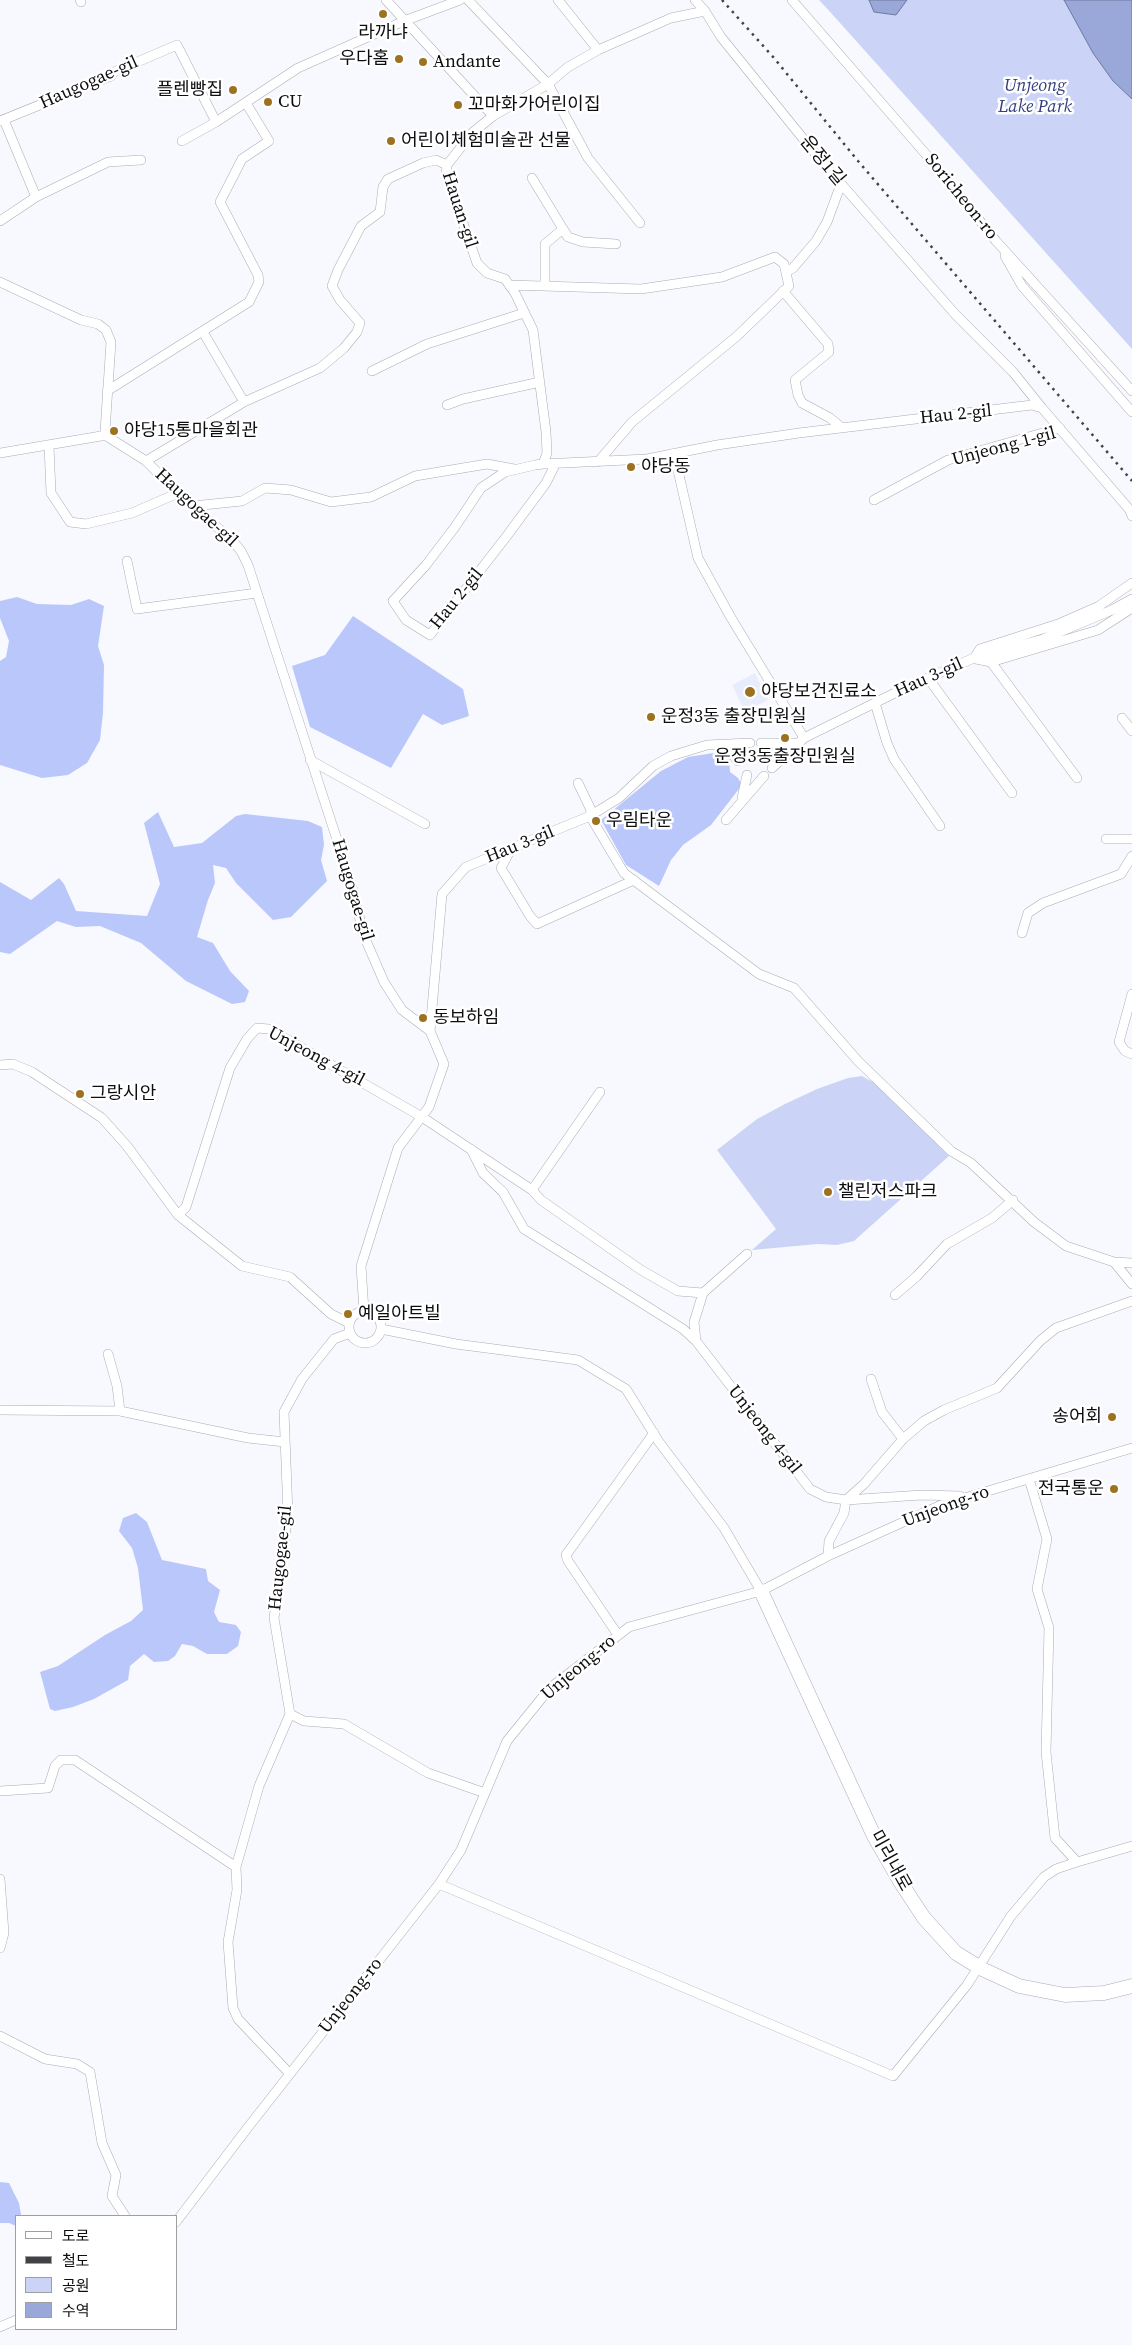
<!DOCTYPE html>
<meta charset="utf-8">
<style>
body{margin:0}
#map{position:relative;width:1132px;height:2345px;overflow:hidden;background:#f8f9ff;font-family:"Source Serif 4","Noto Sans KR",serif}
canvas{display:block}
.legend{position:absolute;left:15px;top:2215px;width:162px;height:115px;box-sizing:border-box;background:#fff;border:1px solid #9f9fa0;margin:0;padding:6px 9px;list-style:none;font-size:15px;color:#0e0e11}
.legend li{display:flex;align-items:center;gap:10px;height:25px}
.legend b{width:25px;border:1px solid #9f9fa0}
</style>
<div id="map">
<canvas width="1132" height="2345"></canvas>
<ul class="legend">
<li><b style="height:6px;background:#fff"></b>도로</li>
<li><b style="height:6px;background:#414245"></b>철도</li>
<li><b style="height:14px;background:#cbd4f7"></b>공원</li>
<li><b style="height:14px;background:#9aa7d9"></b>수역</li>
</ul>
</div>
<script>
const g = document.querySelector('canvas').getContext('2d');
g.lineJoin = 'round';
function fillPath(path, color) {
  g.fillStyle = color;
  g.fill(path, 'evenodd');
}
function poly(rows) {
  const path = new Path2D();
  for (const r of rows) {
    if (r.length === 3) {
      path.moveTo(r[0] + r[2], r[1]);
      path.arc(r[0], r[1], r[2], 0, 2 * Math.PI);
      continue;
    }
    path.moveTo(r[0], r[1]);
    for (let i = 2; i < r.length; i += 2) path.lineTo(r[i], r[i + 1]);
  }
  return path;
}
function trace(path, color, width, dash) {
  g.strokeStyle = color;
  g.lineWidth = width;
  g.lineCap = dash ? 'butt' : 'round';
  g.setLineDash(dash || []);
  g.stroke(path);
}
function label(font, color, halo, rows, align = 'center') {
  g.font = font + ' "Source Serif 4","Noto Sans KR",serif';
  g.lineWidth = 5;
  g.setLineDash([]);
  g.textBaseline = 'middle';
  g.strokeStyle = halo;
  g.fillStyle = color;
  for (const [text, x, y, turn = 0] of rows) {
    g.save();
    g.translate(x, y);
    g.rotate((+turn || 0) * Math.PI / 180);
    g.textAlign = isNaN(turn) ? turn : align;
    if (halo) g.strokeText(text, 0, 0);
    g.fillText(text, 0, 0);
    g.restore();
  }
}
fillPath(poly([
 [755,673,768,700,745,712,732,685]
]), '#e8edfd');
fillPath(poly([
 [819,0,1132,0,1132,349,832,14],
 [862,1076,878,1085,949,1156,854,1241,837,1245,818,1244,752,1250,776,1229,717,1150,757,1119,785,1104,817,1089,848,1078]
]), '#cbd4f7');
fillPath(poly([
 [17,597,37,604,71,605,89,599,104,606,98,646,104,665,103,713,100,740,87,763,68,775,42,778,0,765,0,661,6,657,9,641,0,618,0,601],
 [353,616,463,689,469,716,442,725,423,714,391,768,310,727,292,666,325,655],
 [720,752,729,757,730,772,738,778,742,785,711,825,683,845,671,860,659,886,626,865,601,820,661,771,688,757],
 [158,812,174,847,202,843,236,816,245,814,308,821,322,827,324,845,321,860,327,881,291,917,273,920,236,883,226,868,213,865,215,883,208,900,197,937,213,943,230,971,249,991,245,1002,232,1004,186,981,141,943,100,926,76,927,57,921,10,954,0,952,0,882,31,900,59,878,64,884,76,911,147,916,160,884,144,823],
 [136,1513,147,1522,162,1560,206,1569,208,1581,220,1590,214,1612,219,1622,236,1625,241,1632,238,1646,227,1654,207,1654,193,1646,182,1644,175,1656,168,1661,154,1662,144,1654,130,1666,128,1680,94,1699,73,1707,55,1711,50,1709,40,1672,58,1666,105,1635,131,1621,143,1610,138,1568,132,1548,119,1531,123,1518],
 [0,2182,9,2183,19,2203,21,2215,16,2216,16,2226,9,2223,0,2223]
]), '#bac7fa');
const water = poly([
 [869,0,907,0,896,15,874,12,869,0],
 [1064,0,1132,0,1132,99,1113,81,1093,53,1064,0]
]);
fillPath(water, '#9aa7d9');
trace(water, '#70799d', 1);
const street = poly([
 [80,0,81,2],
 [386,0,493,116],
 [468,0,548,84,588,158,640,223],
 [558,0,598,50],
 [695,0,705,11,721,37,822,162,955,314,1013,372,1042,408],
 [792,0,930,159,996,241,1132,391],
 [0,121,111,76,114,72,177,45,216,122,182,141],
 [216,122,298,68,404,21,460,0],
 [447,165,472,133,493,116,548,84,568,67,598,50,671,18,705,11],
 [532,178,563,229,545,244,545,286],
 [36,197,108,162,141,160],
 [0,221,36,197,4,120],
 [563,229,568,237,583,242,616,244],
 [1005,256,1022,286,1132,412],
 [786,272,793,268,816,241,827,222,841,184],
 [0,282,81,320,98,324,106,330,111,342,105,431,108,437,146,461,185,500,231,539,241,551,248,565,351,883,364,936,384,982,402,1010,430,1031,444,1064,429,1107,398,1148,361,1266,364,1311],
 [509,285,641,289,722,277,775,257,784,264,789,286,736,337,632,422,598,462],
 [783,291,828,344,829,352,795,380,798,395,802,403,830,418,842,428],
 [372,371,427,344,524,313],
 [107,391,249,302,259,282,258,275,220,202,242,159,269,141,246,103],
 [244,402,320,368,344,348,357,332,360,323,340,300,332,286,338,270,361,226,380,212,383,187,388,179,423,163,436,160,447,165,446,175,477,263,487,273,505,279,515,293,533,330,546,432,547,453,543,464],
 [447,405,463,399,540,382],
 [49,446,51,493,70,522,86,524,132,513,178,493],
 [0,453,107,435],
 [674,453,698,558,730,616,804,738],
 [146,461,244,402,203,332],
 [556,463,546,483,506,537,430,635,406,620,393,601,426,565,455,527,481,488,505,472,535,465,543,464,647,459,717,445,799,433,1032,405,1042,408,1129,509,1132,516],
 [874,500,948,460,1060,428],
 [193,506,242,501,265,488,291,490,331,502,371,497,415,476,487,464,514,469],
 [127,561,137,609,257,593],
 [974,658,980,649,1058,624,1099,606,1132,583],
 [976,659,991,662,1098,630,1132,608],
 [991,662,1077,778],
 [928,678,1012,793],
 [875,703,887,743,894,759,940,826],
 [1122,718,1132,731],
 [761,743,798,743],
 [723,745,738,761],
 [310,760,425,824],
 [772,768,804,738,907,687,974,658,1043,639,1112,610,1132,599],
 [578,783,591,810,590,816,624,873,759,974,794,988,858,1061,951,1151,971,1163,1034,1222,1066,1246,1114,1262,1132,1263],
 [742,798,747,775],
 [726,820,764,776],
 [1106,839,1132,839],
 [511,849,501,868,530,916,537,924,634,880],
 [1022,933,1028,913,1043,903,1121,874,1132,856],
 [1132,994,1119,1042,1125,1051,1132,1054],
 [430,1031,442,894,466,867,590,816,619,798,653,766,671,756,707,745,750,743],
 [0,1065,13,1064,32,1072,102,1118,127,1146,178,1215,242,1266,290,1277,331,1314,349,1323],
 [471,1149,483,1173,503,1192,524,1229,683,1329,696,1341],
 [532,1190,600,1092],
 [178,1215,186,1207,230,1068,247,1039,257,1028,269,1029,422,1117,532,1190,541,1200,641,1270,678,1291,703,1293,747,1254],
 [1114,1262,1132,1284],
 [703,1293,694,1322,696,1341,810,1489,826,1497,846,1500,922,1495,960,1496],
 [895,1295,917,1276,947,1244,992,1218,1013,1200],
 [365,1327,16],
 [381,1329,456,1344,578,1360,626,1389,659,1442,724,1528,761,1591],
 [350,1333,334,1339,302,1379,284,1412,288,1514,274,1618,290,1714,304,1721,344,1724,428,1773,485,1793],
 [108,1354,117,1386,120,1411],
 [0,1410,120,1411,248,1438,285,1442],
 [903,1439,924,1421,944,1410,997,1388,1040,1341,1056,1328,1132,1301],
 [1029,1479,1047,1539,1037,1589,1049,1628,1046,1752,1055,1838,1077,1862],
 [828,1556,829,1541,844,1513,846,1500,864,1484,903,1439,882,1412,871,1379],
 [618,1635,568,1561,566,1555,654,1433],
 [290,1714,259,1786,236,1867,237,1890,228,1942,233,2008,238,2019,290,2074],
 [0,1791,48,1788,55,1766,61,1760,75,1760,236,1867],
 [0,1879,4,1933,0,1948],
 [439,1884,893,2076,967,1985,1011,1916,1044,1877,1056,1869,1077,1862,1132,1846],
 [0,2036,45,2059,77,2064,90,2072,102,2143,116,2175,112,2196,125,2216],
 [176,2222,249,2126,439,1884,461,1850,507,1741,550,1688,629,1627,761,1591,828,1556,941,1505,1132,1448],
 [0,2327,16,2320]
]);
const secondary = poly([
 [761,1591,874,1836,901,1883,924,1918,956,1953,982,1969,1019,1986,1065,1995,1104,1993,1132,1986]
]);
trace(street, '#a9acb5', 10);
trace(secondary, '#a9acb5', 15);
trace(street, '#fff', 9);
trace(secondary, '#fff', 14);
trace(poly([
 [722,0,774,58,858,161,1132,481]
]), '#414245', 2.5, [2.5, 5]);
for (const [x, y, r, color] of [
 [383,14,5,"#9c7220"],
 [399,59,5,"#9c7220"],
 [423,62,5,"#9c7220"],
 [233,90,5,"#9c7220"],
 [268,102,5,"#9c7220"],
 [458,105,5,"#9c7220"],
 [391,141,5,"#9c7220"],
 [114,431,5,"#9c7220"],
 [631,467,5,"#9c7220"],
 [750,692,6,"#9c7220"],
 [651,717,5,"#9c7220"],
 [785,738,5,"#9c7220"],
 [596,821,5,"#9c7220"],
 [423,1018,5,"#9c7220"],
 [80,1094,5,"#9c7220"],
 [828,1192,5,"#9c7220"],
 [348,1314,5,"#9c7220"],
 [1112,1417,5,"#9c7220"],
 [1114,1489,5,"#9c7220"]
]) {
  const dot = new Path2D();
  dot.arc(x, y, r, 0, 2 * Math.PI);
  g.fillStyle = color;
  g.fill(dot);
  trace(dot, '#fff', 2);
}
label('18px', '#0e0e11', '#fff', [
 ["라까냐",383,33,"center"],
 ["우다홈",389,59,"right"],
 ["Andante",433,62],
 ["플렌빵집",223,90,"right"],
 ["CU",278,102],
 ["꼬마화가어린이집",468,105],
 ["어린이체험미술관 선물",401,141],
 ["야당15통마을회관",124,431],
 ["야당동",641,467],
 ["야당보건진료소",761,692],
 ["운정3동 출장민원실",661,717],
 ["운정3동출장민원실",785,757,"center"],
 ["우림타운",606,821],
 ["동보하임",433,1018],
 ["그랑시안",90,1094],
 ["챌린저스파크",838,1192],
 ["예일아트빌",358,1314],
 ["송어회",1102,1417,"right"],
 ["전국통운",1104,1489,"right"]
], 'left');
label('18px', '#0e0e11', '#fff', [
 ["Haugogae-gil",89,83,-24],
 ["운정1길",822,161,50],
 ["Soricheon-ro",961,197,51],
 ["Hauan-gil",459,210,72],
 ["Hau 2-gil",956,415,-6],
 ["Unjeong 1-gil",1004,447,-15],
 ["Haugogae-gil",196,508,43],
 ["Hau 2-gil",457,599,-51],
 ["Hau 3-gil",929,678,-24],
 ["Hau 3-gil",520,845,-22],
 ["Haugogae-gil",352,890,73],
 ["Unjeong 4-gil",316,1057,28],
 ["Unjeong 4-gil",764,1430,52],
 ["Unjeong-ro",946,1507,-20],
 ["Haugogae-gil",281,1558,-84],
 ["Unjeong-ro",579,1668,-40],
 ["미리내로",890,1861,61],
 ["Unjeong-ro",351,1996,-52]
]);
label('italic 18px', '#353f7d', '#fff', [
 ["Unjeong",1035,86],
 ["Lake Park",1035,107]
]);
</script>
